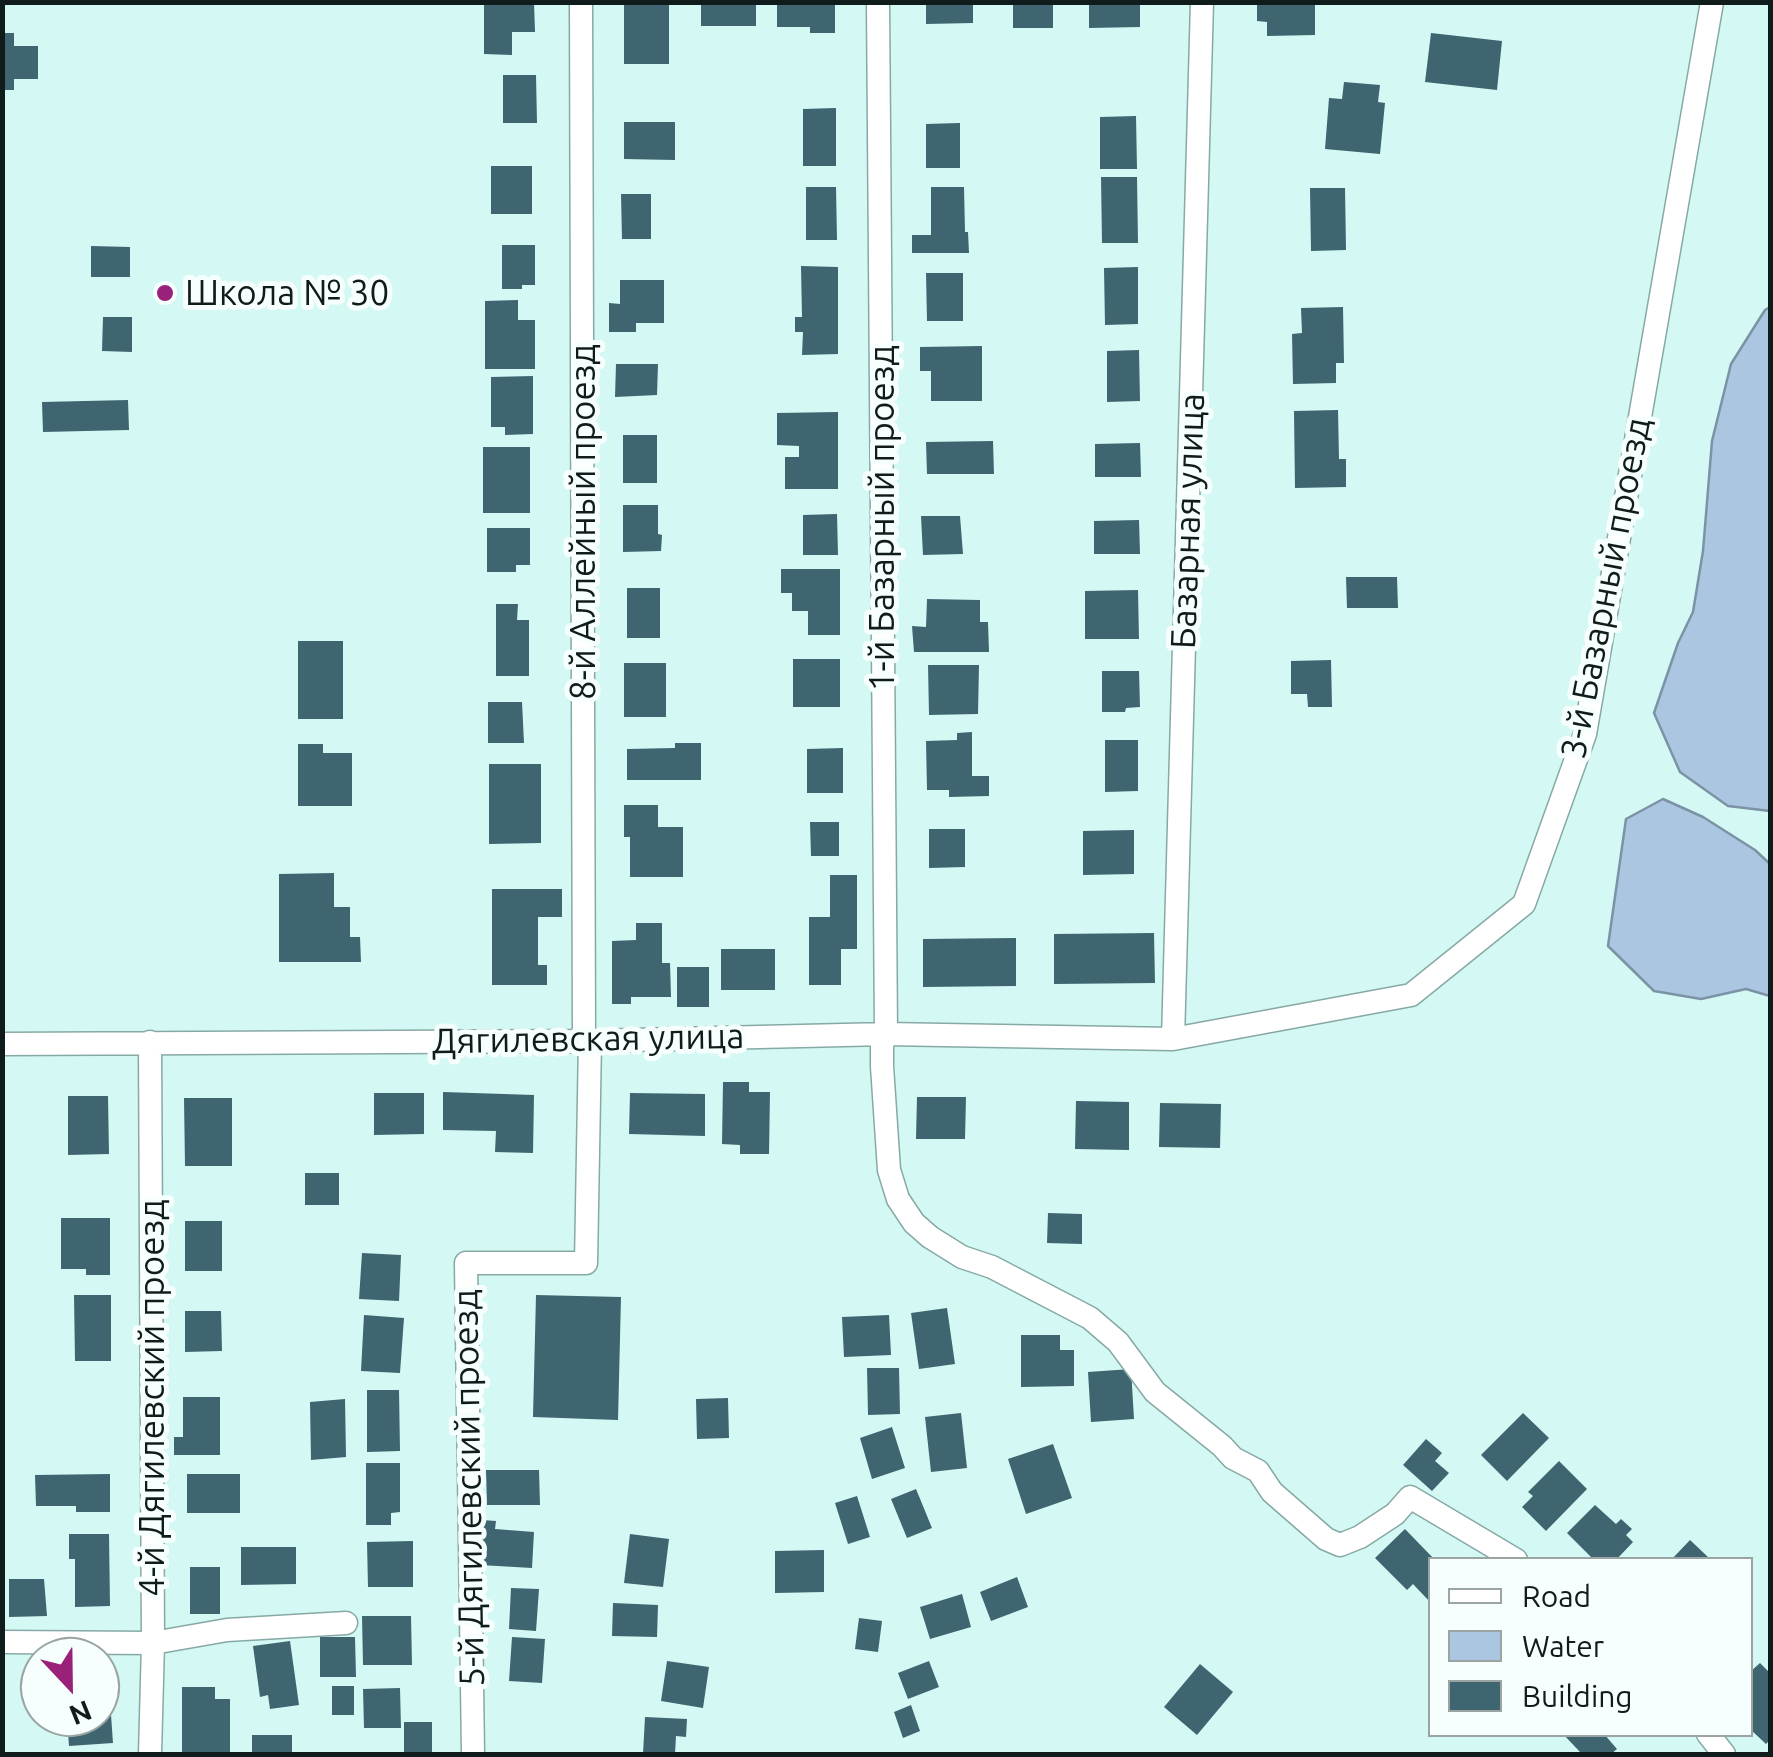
<!DOCTYPE html>
<meta charset="utf-8">
<style>
body{margin:0}
#map{position:relative;width:1773px;height:1757px;overflow:hidden;background:#d4f8f4;font-family:Ubuntu,sans-serif}
canvas{display:block}
.frame{position:absolute;inset:0;border:5px solid #0f1c1b;pointer-events:none}
.legend{position:absolute;left:1428px;top:1557px;width:325px;height:180px;box-sizing:border-box;background:#f7fffe;border:2px solid #9aa4a3;margin:0;padding:12px 18px;list-style:none;font-size:30px;color:#0f1c1b}
.legend li{display:flex;align-items:center;gap:20px;height:50px}
.legend b{width:50px;border:2px solid #9aa4a3}
.north{position:absolute;left:20px;top:1637px;width:100px;height:100px;box-sizing:border-box;background:#f7fffe;border:2px solid #9aa4a3;border-radius:50%;rotate:158deg;font-size:28px;font-weight:700;line-height:40px;text-align:center;color:#0f1c1b}
.north::after{content:'';display:block;margin:auto;width:35px;height:45px;background:#9a2179;clip-path:polygon(50% 0,100% 100%,50% 72%,0 100%)}
</style>
<div id="map">
<canvas width="1773" height="1757"></canvas>
<div class="frame"></div>
<ul class="legend">
<li><b style="height:12px;background:#fff"></b>Road</li>
<li><b style="height:28px;background:#abc6e0"></b>Water</li>
<li><b style="height:28px;background:#3e6570"></b>Building</li>
</ul>
<div class="north">N</div>
</div>
<script>
const g = document.querySelector('canvas').getContext('2d');
g.lineJoin = 'round';
function fillPath(path, color) {
  g.fillStyle = color;
  g.fill(path, 'evenodd');
}
function poly(rows) {
  const path = new Path2D();
  for (const r of rows) {
    path.moveTo(r[0], r[1]);
    for (let i = 2; i < r.length; i += 2) path.lineTo(r[i], r[i + 1]);
  }
  return path;
}
function trace(path, color, width, dash) {
  g.strokeStyle = color;
  g.lineWidth = width;
  g.lineCap = dash ? 'butt' : 'round';
  g.setLineDash(dash || []);
  g.stroke(path);
}
function label(font, color, halo, rows, align = 'center') {
  g.font = font + ' Ubuntu,sans-serif';
  g.lineWidth = 10;
  g.setLineDash([]);
  g.textBaseline = 'middle';
  g.strokeStyle = halo;
  g.fillStyle = color;
  for (const [text, x, y, turn = 0] of rows) {
    g.save();
    g.translate(x, y);
    g.rotate((+turn || 0) * Math.PI / 180);
    g.textAlign = isNaN(turn) ? turn : align;
    if (halo) g.strokeText(text, 0, 0);
    g.fillText(text, 0, 0);
    g.restore();
  }
}
const water = poly([
 [1770,307,1770,811,1728,806,1680,772,1654,713,1678,643,1693,612,1703,551,1712,441,1731,364,1765,310,1770,307],
 [1663,799,1703,817,1755,850,1770,864,1770,996,1746,989,1701,999,1654,991,1608,946,1626,819,1663,799]
]);
fillPath(water, '#abc6e0');
trace(water, '#7c93a5', 2.5);
fillPath(poly([
 [484,2,534,2,535,32,512,32,512,55,484,54],
 [624,2,669,2,669,64,624,64],
 [701,2,756,2,756,26,701,26],
 [777,2,835,2,835,33,810,33,810,27,777,27],
 [926,2,973,2,973,23,926,24],
 [1013,2,1053,2,1053,28,1013,28],
 [1089,2,1140,2,1140,27,1089,28],
 [1257,2,1315,2,1315,35,1267,36,1267,22,1257,21],
 [2,33,14,33,14,46,38,46,38,79,14,79,14,90,2,90],
 [1431,33,1502,41,1497,90,1425,82],
 [503,75,536,75,537,123,503,123],
 [1344,82,1380,85,1378,102,1385,103,1380,154,1325,149,1329,98,1342,99],
 [836,108,836,166,803,166,803,109],
 [1136,116,1137,169,1100,169,1100,117],
 [624,122,675,122,675,160,624,159],
 [960,123,960,168,926,168,926,124],
 [491,166,532,166,532,214,491,214],
 [1101,177,1137,177,1138,243,1102,243],
 [806,187,836,187,837,240,806,240],
 [931,187,964,187,965,232,968,232,969,253,912,253,912,235,931,235],
 [1310,188,1345,188,1346,250,1311,251],
 [621,194,651,194,651,239,622,239],
 [502,245,535,245,535,285,522,285,522,289,502,289],
 [91,246,130,247,130,277,91,277],
 [801,266,838,267,838,354,802,355,803,332,795,332,795,317,802,317],
 [1138,267,1138,324,1105,325,1104,268],
 [926,273,963,273,963,321,927,321],
 [620,280,664,280,664,323,636,323,636,332,609,332,609,303,620,304],
 [518,300,518,320,535,320,535,369,485,369,485,301],
 [1343,307,1344,363,1336,363,1336,383,1293,384,1292,334,1302,333,1301,308],
 [103,317,132,317,132,352,102,351],
 [982,346,982,401,931,401,931,371,920,371,920,347],
 [1139,350,1140,401,1107,402,1107,351],
 [616,364,658,364,657,395,615,397],
 [533,376,533,434,505,435,505,427,491,427,491,377],
 [128,400,129,430,43,432,42,402],
 [1338,410,1339,459,1346,459,1346,487,1295,488,1294,411],
 [838,412,838,489,785,489,785,457,799,457,799,446,777,445,777,413],
 [623,435,657,435,657,483,623,483],
 [993,441,994,474,927,474,926,442],
 [1140,443,1141,477,1095,477,1095,444],
 [483,447,530,447,530,513,483,513],
 [623,505,658,505,658,534,662,535,661,551,623,552],
 [837,514,838,555,803,555,803,515],
 [921,516,960,516,963,554,923,555],
 [1139,520,1140,554,1094,554,1094,521],
 [487,528,530,528,530,565,516,565,516,572,487,572],
 [781,569,840,569,840,635,808,635,808,611,792,611,792,593,781,593],
 [1346,577,1397,577,1398,608,1347,608],
 [627,588,660,588,660,638,627,638],
 [1138,590,1139,639,1085,639,1085,591],
 [927,599,980,600,980,622,988,622,989,652,914,652,912,626,926,627],
 [496,604,518,604,517,620,529,620,529,676,496,676],
 [298,641,343,641,343,719,298,719],
 [793,659,840,659,840,707,793,707],
 [1331,660,1332,707,1308,707,1307,694,1291,694,1291,661],
 [624,663,666,663,666,717,624,717],
 [928,665,979,665,978,714,929,715],
 [1102,671,1139,671,1140,707,1126,708,1125,712,1102,712],
 [488,702,522,702,524,743,488,743],
 [972,732,972,776,989,776,989,796,949,797,949,790,927,790,926,741,957,740,957,733],
 [1105,740,1138,740,1138,791,1105,792],
 [675,743,701,743,701,780,627,780,627,749,675,748],
 [298,744,323,744,323,753,352,753,352,806,298,806],
 [843,748,843,793,807,793,807,749],
 [489,764,541,764,541,843,489,844],
 [624,805,658,805,658,827,683,827,683,877,630,877,630,837,624,837],
 [810,822,839,822,839,856,811,856],
 [929,829,965,829,965,867,929,868],
 [1134,830,1134,874,1083,875,1083,831],
 [334,873,334,907,350,907,350,937,360,937,361,962,279,962,279,874],
 [830,875,857,875,857,949,841,949,841,985,809,985,809,917,830,917],
 [492,889,562,889,562,917,538,917,538,965,547,965,547,985,492,985],
 [636,923,662,923,662,963,670,963,671,997,631,997,631,1004,612,1004,612,941,636,940],
 [1154,933,1155,983,1054,984,1054,934],
 [1016,938,1016,986,923,987,923,939],
 [721,949,775,949,775,990,721,990],
 [677,967,709,967,709,1007,677,1007],
 [723,1082,749,1082,749,1092,770,1092,769,1154,740,1154,740,1145,722,1144],
 [443,1092,534,1095,533,1153,495,1152,496,1131,443,1130],
 [374,1093,424,1093,424,1134,374,1135],
 [630,1093,705,1094,705,1136,629,1134],
 [68,1096,108,1096,109,1154,68,1155],
 [917,1097,966,1097,965,1139,916,1139],
 [184,1098,232,1098,232,1166,185,1166],
 [1076,1101,1129,1102,1129,1150,1075,1149],
 [1160,1103,1221,1104,1220,1148,1159,1147],
 [305,1173,339,1173,339,1205,305,1205],
 [1048,1213,1082,1214,1082,1244,1047,1243],
 [61,1218,110,1218,110,1275,86,1275,86,1269,61,1269],
 [185,1221,222,1221,222,1271,185,1271],
 [362,1253,401,1255,399,1301,359,1299],
 [74,1295,111,1295,111,1361,75,1361],
 [536,1295,621,1297,618,1420,533,1417],
 [947,1308,955,1364,919,1369,911,1313],
 [185,1311,221,1311,222,1351,185,1352],
 [364,1315,404,1318,400,1373,361,1371],
 [889,1315,891,1355,844,1357,842,1317],
 [1021,1335,1060,1335,1060,1350,1074,1350,1074,1386,1021,1387],
 [867,1368,899,1368,900,1414,868,1415],
 [1131,1369,1134,1419,1091,1422,1088,1372],
 [367,1390,399,1390,400,1451,367,1452],
 [183,1397,220,1397,220,1455,174,1455,174,1437,183,1437],
 [728,1398,729,1438,697,1439,696,1399],
 [345,1399,346,1457,311,1460,310,1402],
 [961,1413,967,1468,931,1472,925,1417],
 [1523,1413,1549,1438,1507,1481,1481,1455],
 [892,1427,905,1468,872,1479,860,1438],
 [1426,1439,1442,1453,1435,1461,1449,1473,1432,1491,1403,1465],
 [1053,1444,1072,1498,1026,1514,1008,1459],
 [1559,1461,1587,1489,1546,1531,1522,1507,1533,1496,1528,1492],
 [366,1463,400,1463,400,1512,391,1513,391,1525,366,1525],
 [486,1470,539,1470,540,1505,487,1505],
 [110,1474,110,1512,76,1512,76,1506,36,1506,35,1475],
 [187,1474,240,1474,240,1513,187,1513],
 [916,1489,932,1528,907,1538,891,1499],
 [857,1496,870,1537,848,1544,835,1503],
 [1595,1505,1616,1524,1621,1519,1632,1529,1626,1535,1633,1542,1616,1560,1594,1560,1567,1533],
 [482,1520,496,1521,495,1529,534,1532,532,1568,480,1565],
 [1405,1529,1435,1560,1430,1560,1430,1602,1413,1584,1407,1590,1375,1558],
 [69,1534,109,1534,110,1606,75,1607,75,1559,69,1559],
 [630,1534,669,1539,663,1587,624,1583],
 [1690,1540,1708,1557,1706,1560,1671,1560],
 [413,1541,413,1587,368,1587,367,1542],
 [241,1547,296,1547,296,1584,241,1585],
 [824,1550,824,1592,775,1593,775,1551],
 [190,1567,220,1567,220,1614,190,1614],
 [1017,1577,1028,1607,991,1621,980,1592],
 [9,1579,44,1579,47,1616,9,1617],
 [511,1588,539,1589,536,1631,509,1629],
 [962,1594,971,1627,930,1639,920,1607],
 [613,1603,658,1605,657,1637,612,1636],
 [362,1616,411,1616,412,1665,363,1665],
 [859,1618,882,1621,878,1652,855,1649],
 [320,1637,355,1637,356,1677,320,1677],
 [512,1637,545,1639,542,1683,509,1681],
 [290,1641,299,1705,270,1709,268,1695,260,1697,253,1646],
 [667,1661,709,1667,703,1708,661,1701],
 [929,1661,939,1687,908,1699,898,1673],
 [1760,1663,1770,1673,1770,1740,1766,1744,1750,1729,1750,1672],
 [1200,1664,1233,1692,1197,1735,1164,1707],
 [108,1672,113,1743,69,1746,67,1717,100,1717,100,1673],
 [332,1686,354,1686,354,1715,332,1715],
 [182,1687,215,1687,215,1699,230,1699,230,1754,182,1754],
 [400,1688,401,1728,364,1728,363,1689],
 [911,1705,920,1731,903,1738,894,1712],
 [645,1717,687,1719,686,1737,676,1736,675,1754,643,1754],
 [404,1722,432,1722,432,1754,404,1754],
 [1563,1734,1604,1734,1617,1749,1611,1754,1578,1754,1580,1752],
 [252,1735,292,1735,292,1754,252,1754]
]), '#3e6570');
const street = poly([
 [581,2,584,1041],
 [878,2,886,1034,882,1045,882,1066,889,1170,898,1199,914,1223,930,1237,962,1257,992,1267,1090,1318,1118,1342,1155,1392,1222,1446,1233,1458,1258,1471,1272,1492,1326,1539,1340,1545,1360,1537,1395,1514,1410,1497,1516,1560],
 [1173,1039,1202,2],
 [150,1042,153,1643,150,1754],
 [2,1044,590,1041,886,1034,1173,1039,1411,995,1524,904,1585,734,1712,2],
 [2,1642,153,1643,227,1630,346,1623],
 [1708,1734,1724,1754],
 [473,1754,466,1263,586,1263,590,1041]
]);
trace(street, '#87a9a5', 25);
trace(street, '#fff', 22);
for (const [x, y, r, color] of [
 [165,293,10,"#9a2179"]
]) {
  const dot = new Path2D();
  dot.arc(x, y, r, 0, 2 * Math.PI);
  g.fillStyle = color;
  g.fill(dot);
  trace(dot, '#f7fffe', 4);
}
label('35px', '#0f1c1b', '#f7fffe', [
 ["Школа № 30",185,293]
], 'left');
label('35px', '#0f1c1b', '#f7fffe', [
 ["1-й Базарный проезд",882,518,-90],
 ["Базарная улица",1188,521,-88],
 ["8-й Аллейный проезд",583,522,-90],
 ["3-й Базарный проезд",1606,588,-79],
 ["Дягилевская улица",588,1039,-1],
 ["4-й Дягилевский проезд",152,1398,-90],
 ["5-й Дягилевский проезд",469,1488,-91]
]);
</script>
